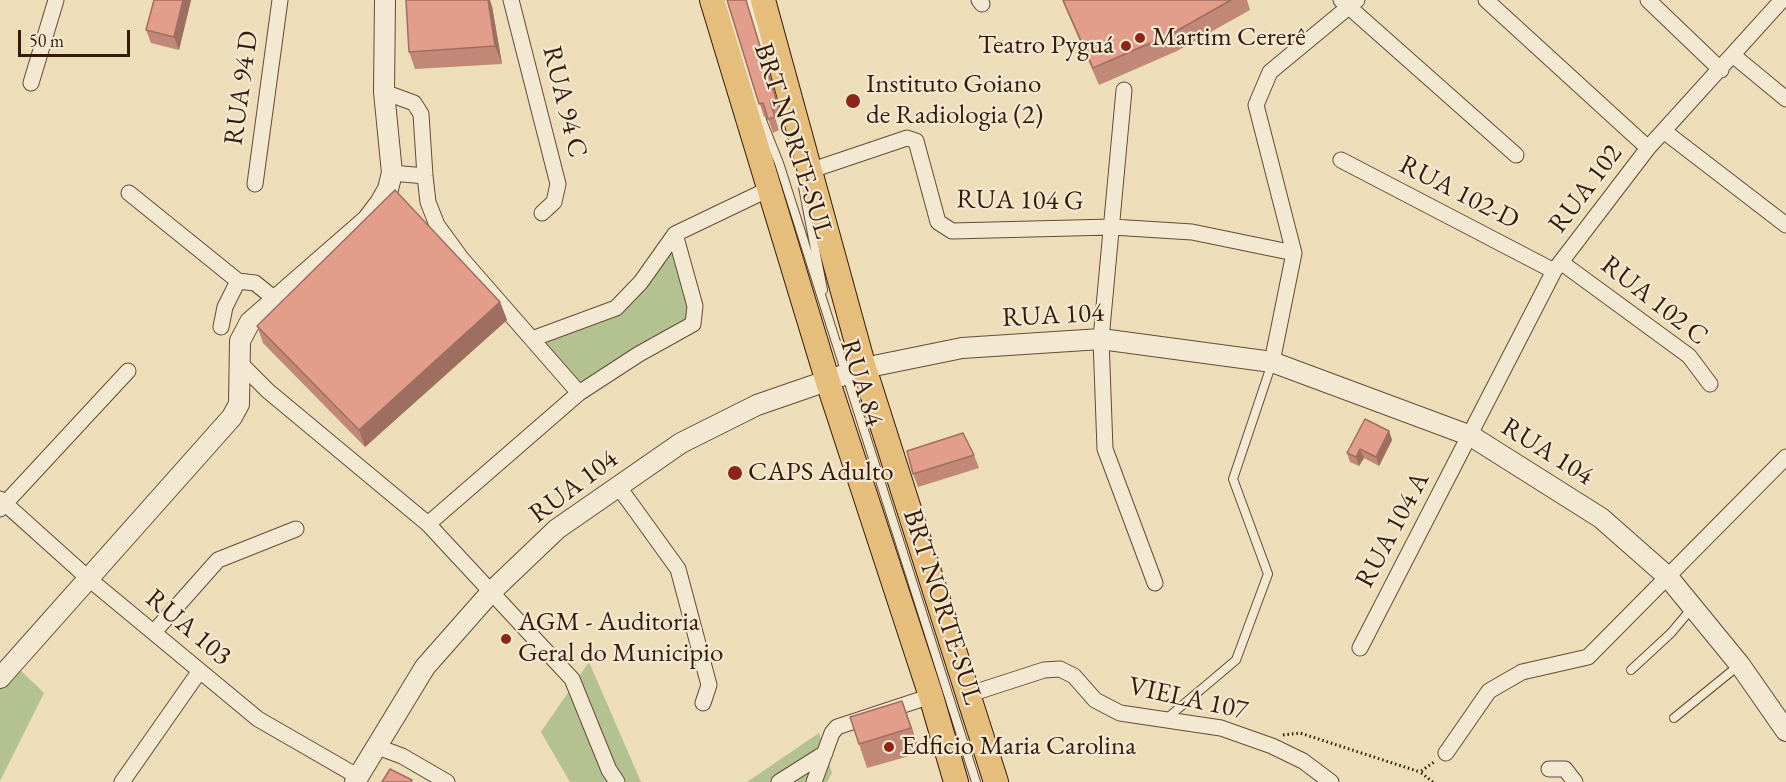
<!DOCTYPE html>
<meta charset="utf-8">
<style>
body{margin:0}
#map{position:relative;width:1786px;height:782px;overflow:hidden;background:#edddb9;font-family:"EB Garamond",serif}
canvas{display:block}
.scale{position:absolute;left:18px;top:30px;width:112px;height:27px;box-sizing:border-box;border:3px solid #361a0a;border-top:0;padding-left:8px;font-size:18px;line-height:21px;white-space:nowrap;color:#361a0a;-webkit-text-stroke:4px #f3e9d2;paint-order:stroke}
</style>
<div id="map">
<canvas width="1786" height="782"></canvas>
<div class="scale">50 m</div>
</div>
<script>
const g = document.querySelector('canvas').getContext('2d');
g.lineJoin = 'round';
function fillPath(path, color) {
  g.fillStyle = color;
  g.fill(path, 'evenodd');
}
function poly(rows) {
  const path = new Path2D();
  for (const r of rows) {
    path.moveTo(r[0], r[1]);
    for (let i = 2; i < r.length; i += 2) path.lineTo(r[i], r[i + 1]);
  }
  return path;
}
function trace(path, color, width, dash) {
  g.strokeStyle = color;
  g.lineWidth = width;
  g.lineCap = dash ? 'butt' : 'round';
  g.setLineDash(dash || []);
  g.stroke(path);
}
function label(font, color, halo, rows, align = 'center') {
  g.font = font + ' "EB Garamond",serif';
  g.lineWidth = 4.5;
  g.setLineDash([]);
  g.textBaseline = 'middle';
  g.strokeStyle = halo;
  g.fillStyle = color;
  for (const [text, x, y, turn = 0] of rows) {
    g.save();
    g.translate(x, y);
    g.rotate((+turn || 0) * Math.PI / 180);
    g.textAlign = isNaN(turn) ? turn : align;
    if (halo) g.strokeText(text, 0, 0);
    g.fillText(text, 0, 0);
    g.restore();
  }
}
fillPath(poly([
 [671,248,686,296,688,308,686,320,581,383,541,342,622,314],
 [589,662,641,782,570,782,541,732],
 [15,665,44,693,0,781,0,684],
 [819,733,832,773,827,782,747,782]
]), '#b4c292');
const service = poly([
 [727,0,763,123,779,163,976,782],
 [749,0,766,54],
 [803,187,823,290],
 [1631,670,1671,633,1692,608],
 [1674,718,1738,666],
 [1166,719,1236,660,1268,574,1233,479,1272,363]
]);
const minor = poly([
 [511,0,558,184,554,202,542,213],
 [979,0,982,4],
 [1341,0,1516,155],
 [1486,0,1648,148],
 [1648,0,1721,70],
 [1734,56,1786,99],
 [31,83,56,0],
 [1124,90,1101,339,1105,449,1155,583],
 [384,92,414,103,421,114,425,176,428,202,437,225,461,258,579,393],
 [1665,132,1786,225],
 [1341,160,1554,271],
 [812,170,907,138,916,141,938,222,952,231,1112,227,1192,232,1294,253],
 [392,173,425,176],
 [255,184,280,0],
 [129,193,238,281],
 [1562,263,1689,356,1710,384],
 [221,327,225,307,238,281,255,283,275,299],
 [532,339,616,308,641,282,675,234,769,189],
 [239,362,268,391,428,524,572,679,609,770,617,782],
 [1272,362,1294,253,1256,105,1270,72,1357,0],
 [618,486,678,569,709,685,703,703],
 [0,499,89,579,258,719,357,776],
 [0,509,128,371],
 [428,524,579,393,639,354,693,324,695,306,675,234],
 [154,632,218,560,296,529],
 [1360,648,1554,271,1648,148,1782,0],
 [970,694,1044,670,1060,669,1074,676,1095,700,1120,713,1221,728,1272,746,1303,761,1331,782],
 [375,746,402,756,447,782],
 [1446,753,1489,691,1522,672,1588,657,1786,457],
 [1549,769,1565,769,1575,782],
 [122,782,199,672],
 [779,782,825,753],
 [814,782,832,733,837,727,931,696]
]);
const tertiary = poly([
 [0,678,232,417,239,404,240,341,250,322,367,220,380,203,388,189,392,173,384,92,385,0],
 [355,782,425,667,492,591,557,529,681,443,757,405,864,368,962,348,1101,339,1272,362,1471,436,1601,518,1668,577,1740,665,1786,731]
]);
const primary = poly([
 [712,0,828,382,931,696,956,782],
 [763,0,864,368,996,782]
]);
trace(service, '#644b36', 10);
trace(minor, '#644b36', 17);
trace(tertiary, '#644b36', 22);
trace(primary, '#361a0a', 26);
trace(poly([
 [1283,735,1300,733,1420,772],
 [1433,782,1420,772,1434,762]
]), '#361a0a', 3, [1.5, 3]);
trace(service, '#f3e9d2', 8);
trace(minor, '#f3e9d2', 15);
trace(tertiary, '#f3e9d2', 20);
trace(primary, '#e6be7c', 24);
fillPath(poly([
 [191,0,179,50,151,43,146,30],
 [727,0,746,0,781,112,774,114,779,130,773,133,767,116,764,117],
 [1062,0,1247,0,1250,10,1177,51,1099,85],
 [492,6,502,64,415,69,409,52],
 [500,302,507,320,365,447,263,343,257,326],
 [1389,431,1392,440,1379,466,1364,458,1359,466,1350,462,1347,453],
 [974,455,979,468,918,487,913,474],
 [902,701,920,753,867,768,859,744]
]), '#c28877');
fillPath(poly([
 [183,0,191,0,179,50,174,37],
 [488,0,490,0,492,6,502,64,495,46],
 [746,0,781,112,776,99],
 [500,302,507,320,365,447,359,430],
 [1389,431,1392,440,1379,466,1376,457],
 [1360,449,1364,458,1359,466,1356,457],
 [902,701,911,725,920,753,911,728]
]), '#9e6f61');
const building = poly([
 [154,0,183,0,174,37,146,30,154,0],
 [406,0,488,0,495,46,409,52,406,0],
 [727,0,746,0,776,99,770,101,775,117,768,119,763,103,759,104,727,0],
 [1063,0,1231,0,1171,34,1093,68,1063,0],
 [395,190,500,302,359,430,257,326,395,190],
 [1365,419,1389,431,1376,457,1360,449,1356,457,1347,453,1365,419],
 [963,433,974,455,913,474,907,451,963,433],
 [902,701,911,728,859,744,850,717,902,701],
 [390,769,412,780,411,782,382,782,390,769]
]);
fillPath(building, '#e29e8a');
trace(building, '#9e6f61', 1.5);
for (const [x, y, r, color] of [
 [1140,38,6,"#8f2418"],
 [1126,46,6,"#8f2418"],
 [853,101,8,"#8f2418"],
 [735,473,8,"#8f2418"],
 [506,639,6,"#8f2418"],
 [889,747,6,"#8f2418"]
]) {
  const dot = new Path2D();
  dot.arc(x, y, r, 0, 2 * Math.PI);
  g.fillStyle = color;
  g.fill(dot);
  trace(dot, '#f3e9d2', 2);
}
label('27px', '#361a0a', '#f3e9d2', [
 ["Martim Cererê",1152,38],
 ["Teatro Pyguá",1114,46,"right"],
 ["Instituto Goiano",866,85],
 ["de Radiologia (2)",866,116],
 ["CAPS Adulto",748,473],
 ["AGM - Auditoria",518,623],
 ["Geral do Municipio",518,654],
 ["Edficio Maria Carolina",901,747]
], 'left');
label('27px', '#361a0a', '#f3e9d2', [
 ["RUA 94 D",242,88,-82],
 ["RUA 94 C",564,102,76],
 ["BRT NORTE-SUL",793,141,72],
 ["RUA 102",1586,189,-53],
 ["RUA 102-D",1459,193,27],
 ["RUA 104 G",1020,201,1],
 ["RUA 102 C",1654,301,38],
 ["RUA 104",1053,316,-3],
 ["RUA 84",861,383,73],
 ["RUA 104",1547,452,32],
 ["RUA 104",574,487,-37],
 ["RUA 104 A",1393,530,-62],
 ["BRT NORTE-SUL",942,607,72],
 ["RUA 103",188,628,40],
 ["VIELA 107",1188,699,12]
]);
</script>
